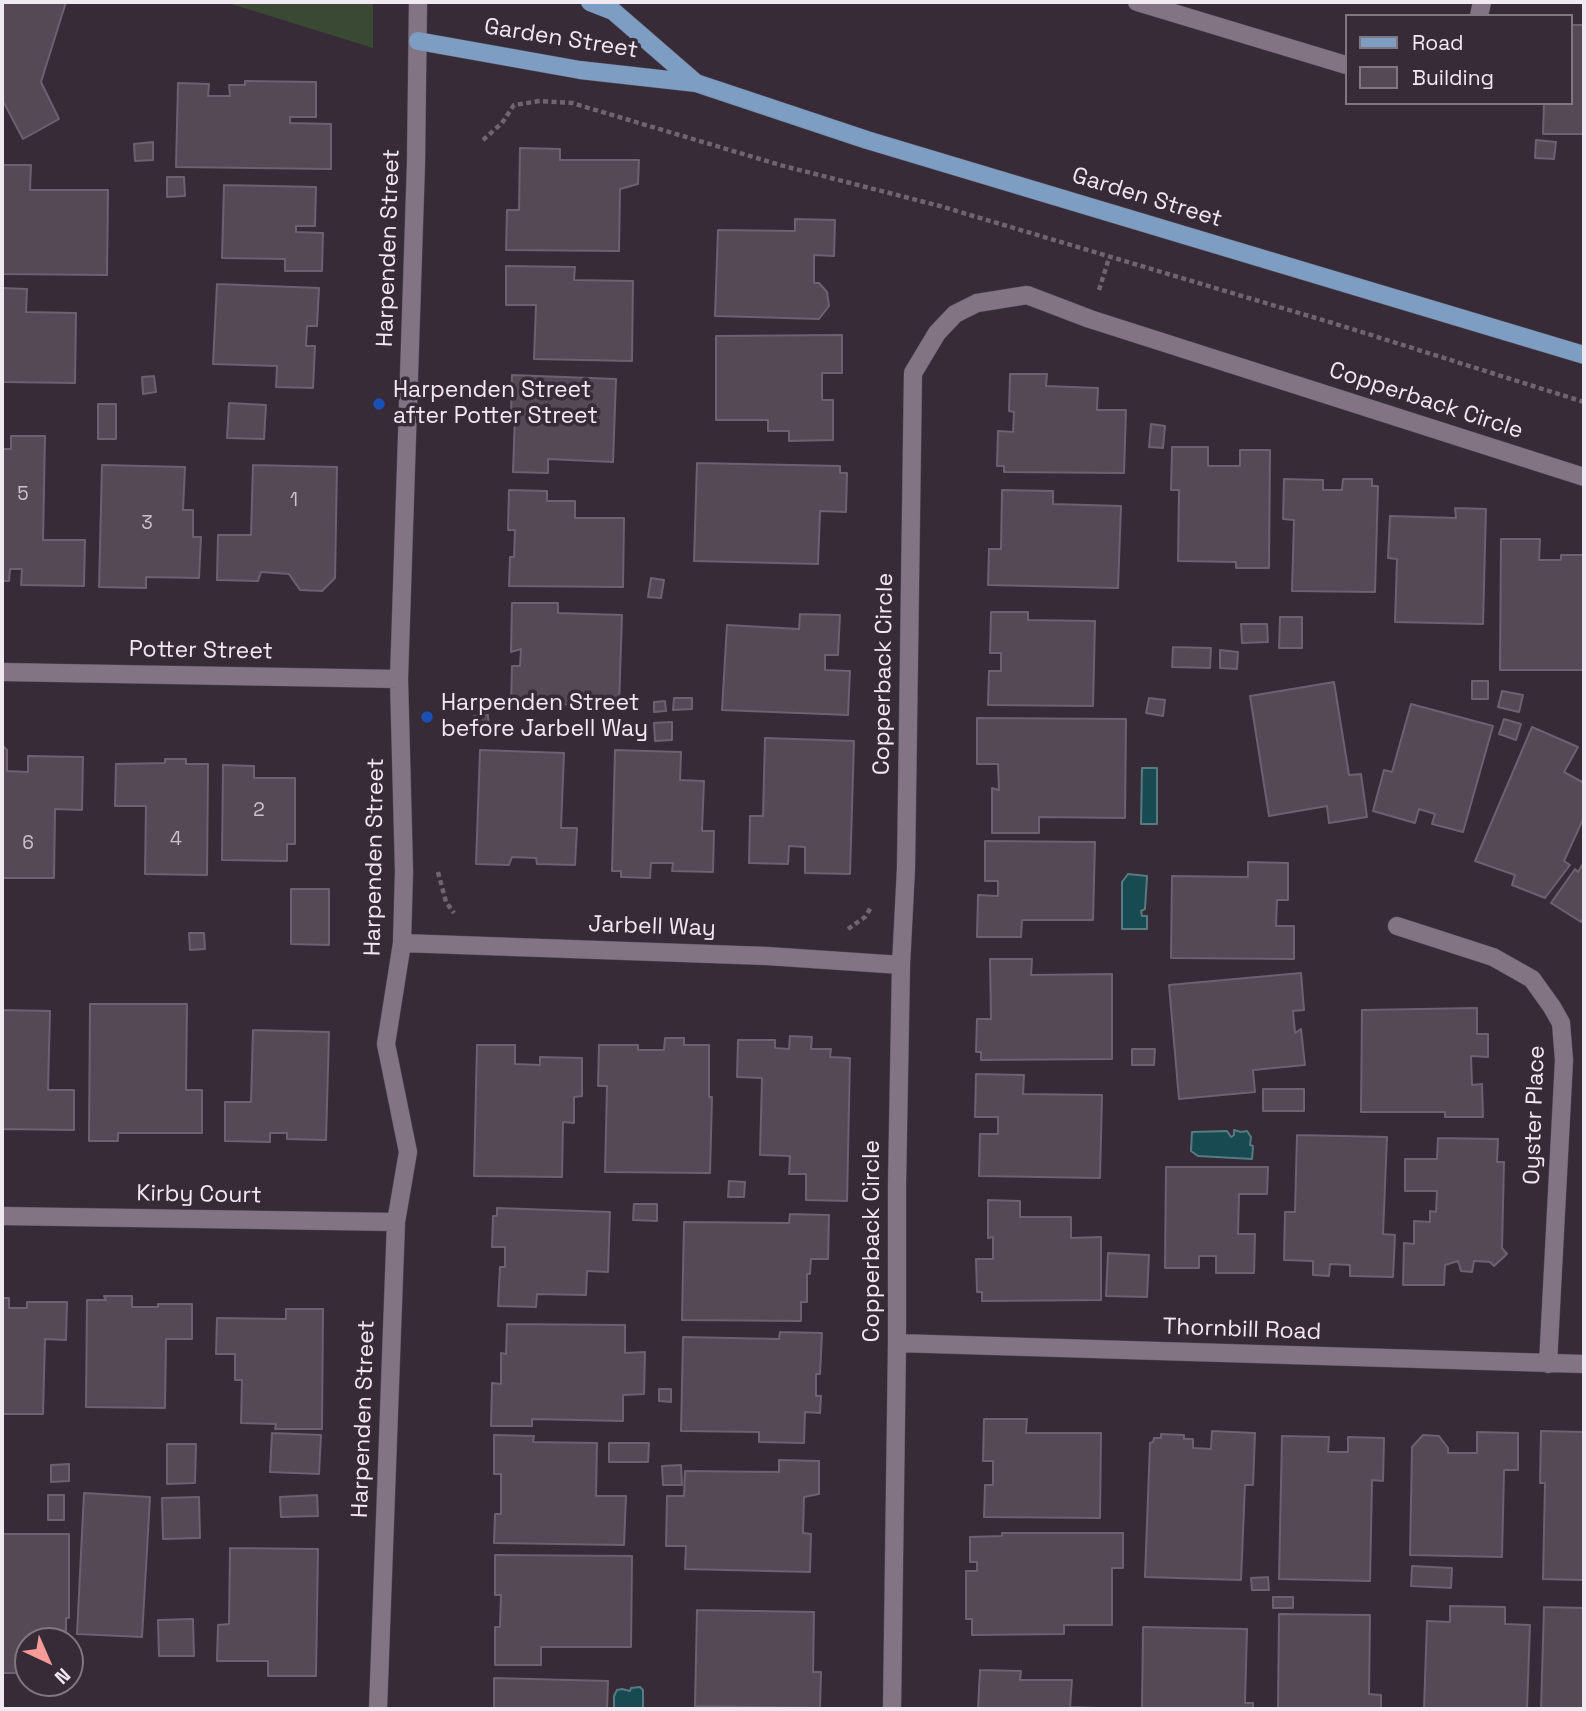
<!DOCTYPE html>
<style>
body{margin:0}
#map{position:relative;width:1586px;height:1711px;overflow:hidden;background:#372b37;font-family:"Space Grotesk",sans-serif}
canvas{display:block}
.frame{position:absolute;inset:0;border:4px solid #f1e9f1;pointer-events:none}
.legend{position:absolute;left:1345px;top:14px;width:228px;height:91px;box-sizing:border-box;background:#372b37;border:2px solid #817781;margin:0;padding:9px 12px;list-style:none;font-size:21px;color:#f1e9f1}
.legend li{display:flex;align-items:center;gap:14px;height:35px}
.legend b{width:35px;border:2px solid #817781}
.north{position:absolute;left:14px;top:1627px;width:70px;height:70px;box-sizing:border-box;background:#372b37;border:2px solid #817781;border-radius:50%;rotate:136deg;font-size:19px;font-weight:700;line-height:28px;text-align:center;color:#f1e9f1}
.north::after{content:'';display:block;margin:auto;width:24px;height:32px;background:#f59b98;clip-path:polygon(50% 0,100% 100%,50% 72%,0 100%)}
</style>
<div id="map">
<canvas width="1586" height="1711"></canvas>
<div class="frame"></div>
<ul class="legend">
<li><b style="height:9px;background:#7e9dc3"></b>Road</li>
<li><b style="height:19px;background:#564956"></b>Building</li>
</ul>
<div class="north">N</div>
</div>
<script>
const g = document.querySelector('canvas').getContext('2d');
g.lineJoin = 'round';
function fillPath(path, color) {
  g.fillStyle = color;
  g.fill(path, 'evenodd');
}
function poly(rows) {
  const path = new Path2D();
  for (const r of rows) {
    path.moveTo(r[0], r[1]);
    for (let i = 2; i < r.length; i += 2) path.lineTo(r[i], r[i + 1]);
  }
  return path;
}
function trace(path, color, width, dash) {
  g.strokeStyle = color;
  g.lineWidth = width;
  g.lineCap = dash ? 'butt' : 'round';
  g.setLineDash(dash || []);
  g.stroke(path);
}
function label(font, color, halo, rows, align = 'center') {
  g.font = font + ' "Space Grotesk",sans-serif';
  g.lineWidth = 7;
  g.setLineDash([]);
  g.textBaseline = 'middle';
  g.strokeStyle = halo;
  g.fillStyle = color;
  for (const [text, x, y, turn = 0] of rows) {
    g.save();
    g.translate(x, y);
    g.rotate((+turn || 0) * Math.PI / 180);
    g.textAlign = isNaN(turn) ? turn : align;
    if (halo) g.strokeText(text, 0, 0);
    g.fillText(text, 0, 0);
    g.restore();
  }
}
fillPath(poly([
 [225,2,373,2,373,48]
]), '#394933');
const water = poly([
 [1142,768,1157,768,1157,824,1141,824,1142,768],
 [1128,874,1147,876,1145,909,1141,911,1142,916,1147,916,1147,929,1122,929,1122,882,1128,874],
 [1234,1130,1241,1132,1247,1131,1251,1137,1250,1145,1253,1146,1252,1159,1198,1156,1191,1151,1192,1132,1227,1131,1231,1137,1234,1135,1234,1130],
 [640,1687,643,1690,643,1709,614,1709,614,1696,617,1690,622,1689,630,1691,631,1688,640,1687]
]);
fillPath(water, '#174b51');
trace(water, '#587a81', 2);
const building = poly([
 [2,2,66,2,41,82,59,119,23,139,3,101,2,100,2,2],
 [1570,25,1584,25,1584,134,1543,134,1544,103,1570,103,1570,25],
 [245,81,316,82,316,117,290,117,290,123,331,124,331,169,176,167,178,83,209,84,208,96,230,96,229,85,245,85,245,81],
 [1536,140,1556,142,1554,159,1535,158,1536,140],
 [153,142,153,160,135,161,134,144,153,142],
 [520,148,560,149,560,160,639,160,638,184,620,189,619,251,506,250,507,210,519,210,520,148],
 [2,165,31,165,30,190,108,190,107,275,2,274,2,165],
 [167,177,184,177,185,196,167,197,167,177],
 [224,185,316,187,315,226,296,226,296,232,323,233,322,271,285,271,285,259,222,258,224,185],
 [795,219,835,220,834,256,814,255,814,283,819,283,827,292,829,306,819,319,715,316,718,230,795,231,795,219],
 [506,266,575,267,574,280,633,281,632,361,534,359,536,305,506,305,506,266],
 [217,284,319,288,317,326,307,326,306,346,315,346,313,388,276,387,277,366,213,364,217,284],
 [2,288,27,289,26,312,76,313,75,383,2,382,2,288],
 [842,335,842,373,822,373,822,400,833,400,833,440,789,441,789,431,768,431,768,420,716,420,716,336,842,335],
 [1010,374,1047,374,1046,386,1098,388,1097,410,1126,410,1124,473,1004,472,1004,466,997,466,998,431,1013,432,1014,412,1009,411,1010,374],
 [512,375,616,379,613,462,548,459,548,473,513,472,515,414,511,413,512,375],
 [154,376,156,392,143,394,142,377,154,376],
 [229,403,266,405,264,439,227,438,229,403],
 [98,404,116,404,116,439,98,439,98,404],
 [1151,424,1165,426,1163,448,1149,447,1151,424],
 [11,436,45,436,43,540,85,540,84,586,21,585,22,569,10,569,9,581,2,581,2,449,11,449,11,436],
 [1172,447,1208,447,1208,466,1240,466,1240,450,1270,450,1269,568,1236,568,1236,562,1178,561,1179,490,1171,490,1172,447],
 [697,463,840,466,840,473,847,473,846,512,820,511,818,564,694,561,697,463],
 [102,465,185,467,183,510,193,510,193,537,201,537,199,578,146,577,146,588,99,587,102,465],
 [253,465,337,467,335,578,322,591,300,590,289,574,261,572,258,581,217,580,218,535,251,535,253,465],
 [1284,479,1323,480,1323,490,1342,490,1343,479,1372,479,1372,486,1378,486,1375,592,1292,591,1294,520,1283,519,1284,479],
 [509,490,547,491,547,501,575,501,575,518,624,518,623,587,509,586,510,557,514,557,515,530,508,530,509,490],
 [1002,490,1053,491,1053,504,1121,506,1118,588,988,585,989,549,1001,549,1002,490],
 [1455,508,1486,509,1483,624,1395,622,1397,559,1388,558,1390,516,1456,518,1455,508],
 [1501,539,1540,539,1539,560,1561,560,1561,555,1584,555,1584,670,1500,670,1501,539],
 [651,578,664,580,661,598,648,597,651,578],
 [512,603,558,603,558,613,622,615,619,706,511,703,512,666,520,666,521,649,511,652,512,603],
 [991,612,1028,612,1028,620,1095,621,1093,706,988,705,989,671,1001,671,1001,653,990,653,991,612],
 [800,614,840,615,838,655,825,655,825,670,850,671,848,715,722,710,727,625,799,629,800,614],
 [1280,617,1302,617,1302,648,1279,648,1280,617],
 [1241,624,1267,624,1268,642,1242,643,1241,624],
 [1173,647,1211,648,1210,668,1172,667,1173,647],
 [1220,650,1238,652,1237,669,1220,668,1220,650],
 [1472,681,1488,681,1488,699,1472,699,1472,681],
 [1334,682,1349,775,1361,774,1367,817,1329,823,1327,806,1269,816,1250,696,1334,682],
 [1502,691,1523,695,1519,712,1498,707,1502,691],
 [674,698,692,698,692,709,673,710,674,698],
 [1149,698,1165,700,1163,716,1146,713,1149,698],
 [665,701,666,711,654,712,654,702,665,701],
 [1411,704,1493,726,1463,832,1432,824,1435,814,1419,809,1415,823,1373,811,1384,770,1392,772,1411,704],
 [488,715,489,735,476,736,474,716,488,715],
 [608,718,621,718,621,730,608,729,608,718],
 [977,718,1126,719,1125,818,1039,817,1039,833,992,833,992,788,999,790,998,764,977,764,977,718],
 [1504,719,1521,724,1516,740,1499,734,1504,719],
 [672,722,672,740,655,741,654,723,672,722],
 [1532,727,1578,747,1564,772,1584,783,1584,817,1564,861,1570,865,1545,898,1512,885,1515,875,1475,861,1532,727],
 [765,738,854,741,850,874,805,873,805,847,789,846,788,864,749,863,750,816,763,816,765,738],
 [2,745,7,750,7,771,28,772,28,756,83,757,82,810,55,809,54,878,2,878,2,745],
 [480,750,564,753,561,828,577,828,575,865,537,864,536,858,512,857,509,865,476,864,480,750],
 [615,750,681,752,680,780,704,781,702,831,714,831,713,872,672,871,673,863,651,863,650,878,621,877,621,871,612,871,615,750],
 [165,759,186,759,186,764,208,764,207,875,145,874,146,806,115,806,116,764,165,763,165,759],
 [223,765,254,766,254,778,295,778,295,844,287,844,287,861,222,860,223,765],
 [985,841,1095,842,1093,920,1022,920,1021,937,977,937,978,895,998,896,998,881,985,881,985,841],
 [1248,862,1288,863,1288,900,1277,900,1276,926,1294,926,1294,959,1171,958,1172,876,1248,877,1248,862],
 [1584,862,1584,917,1581,922,1551,903,1575,869,1578,872,1584,862],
 [291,889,329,889,329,945,291,944,291,889],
 [189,933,204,933,205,949,190,950,189,933],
 [990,959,1032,959,1031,975,1112,974,1112,1059,981,1060,981,1052,976,1052,977,1019,991,1019,990,959],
 [1301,973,1304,1010,1293,1011,1295,1033,1301,1029,1305,1065,1253,1070,1255,1092,1179,1099,1169,985,1301,973],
 [90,1004,187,1004,186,1090,202,1090,202,1133,118,1133,118,1141,89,1141,90,1004],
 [1477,1008,1477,1034,1488,1034,1488,1057,1471,1056,1472,1085,1482,1084,1483,1117,1445,1117,1445,1112,1361,1112,1362,1010,1477,1008],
 [2,1010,50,1011,48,1090,74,1090,74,1130,3,1129,2,1133,2,1010],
 [253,1030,329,1032,326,1140,287,1139,287,1133,270,1133,270,1142,225,1141,225,1102,251,1102,253,1030],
 [790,1036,812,1037,811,1049,831,1049,830,1057,850,1058,847,1201,806,1200,806,1174,789,1174,790,1156,760,1155,762,1078,737,1077,738,1040,775,1040,775,1048,789,1049,790,1036],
 [665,1038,684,1038,684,1045,709,1045,709,1097,712,1097,710,1173,605,1172,607,1086,598,1086,599,1045,638,1045,638,1050,664,1050,665,1038],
 [477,1045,515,1045,515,1064,540,1065,540,1057,582,1058,582,1096,574,1097,574,1123,563,1122,562,1177,474,1176,477,1045],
 [1132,1049,1155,1049,1154,1065,1132,1065,1132,1049],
 [976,1074,1024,1075,1023,1094,1102,1095,1100,1178,979,1176,980,1134,998,1134,998,1117,975,1117,976,1074],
 [1263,1089,1304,1089,1304,1111,1263,1111,1263,1089],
 [1297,1135,1387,1137,1383,1234,1395,1235,1393,1277,1350,1276,1350,1265,1330,1264,1329,1276,1313,1275,1313,1261,1284,1260,1285,1212,1295,1212,1297,1135],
 [1438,1138,1498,1139,1497,1162,1504,1162,1502,1248,1507,1254,1494,1266,1490,1262,1474,1261,1472,1272,1461,1271,1458,1261,1445,1265,1444,1285,1403,1285,1404,1243,1414,1244,1414,1221,1430,1222,1430,1211,1436,1212,1437,1191,1405,1191,1405,1159,1437,1159,1438,1138],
 [1166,1167,1268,1167,1267,1194,1239,1194,1238,1234,1255,1234,1254,1273,1216,1273,1216,1256,1199,1256,1199,1268,1165,1268,1166,1167],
 [729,1181,745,1182,744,1197,728,1197,729,1181],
 [988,1200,1020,1201,1020,1217,1071,1217,1071,1238,1101,1237,1101,1300,982,1301,982,1292,977,1292,976,1259,993,1259,993,1237,988,1238,988,1200],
 [634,1204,657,1204,657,1221,633,1220,634,1204],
 [497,1208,610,1212,608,1272,587,1271,586,1295,537,1294,536,1307,498,1306,500,1267,505,1267,505,1247,492,1247,493,1216,497,1216,497,1208],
 [790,1214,829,1215,828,1259,811,1259,810,1274,807,1274,807,1302,801,1302,801,1321,682,1320,684,1222,789,1223,790,1214],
 [1108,1253,1149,1255,1147,1297,1106,1296,1108,1253],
 [104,1296,132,1296,132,1307,158,1307,158,1304,192,1304,192,1339,166,1339,165,1408,86,1407,87,1300,106,1300,104,1296],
 [2,1298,9,1298,9,1308,27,1308,27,1302,67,1302,66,1340,45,1339,43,1414,2,1414,2,1298],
 [286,1309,323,1309,322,1429,275,1429,276,1424,241,1423,242,1380,235,1380,235,1354,216,1354,217,1318,286,1319,286,1309],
 [507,1324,625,1325,625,1353,645,1352,644,1394,623,1395,623,1421,532,1419,532,1426,491,1426,492,1383,501,1384,501,1353,506,1354,507,1324],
 [780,1332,822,1333,820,1374,816,1374,816,1396,821,1396,820,1413,805,1412,804,1443,759,1442,759,1432,681,1431,683,1337,779,1339,780,1332],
 [659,1389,671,1389,671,1402,659,1401,659,1389],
 [984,1419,1027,1419,1026,1433,1101,1433,1100,1518,984,1517,985,1485,993,1485,993,1461,983,1461,984,1419],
 [1212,1431,1255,1433,1253,1485,1245,1485,1241,1580,1145,1577,1150,1443,1153,1442,1154,1438,1161,1438,1161,1434,1184,1435,1184,1439,1193,1439,1193,1448,1211,1449,1212,1431],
 [1541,1431,1584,1432,1584,1580,1543,1579,1545,1483,1540,1483,1541,1431],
 [1477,1432,1518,1433,1518,1470,1504,1470,1502,1557,1410,1555,1412,1447,1423,1435,1439,1436,1448,1448,1448,1453,1477,1453,1477,1432],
 [272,1433,321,1435,319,1474,270,1472,272,1433],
 [494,1435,534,1436,533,1442,597,1443,596,1496,626,1496,624,1545,494,1543,495,1514,501,1514,501,1474,494,1474,494,1435],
 [1282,1436,1329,1437,1328,1452,1348,1452,1348,1437,1384,1438,1383,1481,1372,1480,1370,1581,1279,1579,1282,1436],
 [609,1443,649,1443,648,1462,609,1462,609,1443],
 [167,1444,196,1444,195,1483,167,1484,167,1444],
 [779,1460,819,1461,819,1494,804,1497,803,1533,811,1534,810,1572,685,1569,686,1546,666,1546,667,1496,684,1496,685,1471,779,1472,779,1460],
 [69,1464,69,1481,51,1482,51,1465,69,1464],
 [681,1465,682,1485,663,1485,662,1466,681,1465],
 [84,1493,150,1497,142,1637,77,1634,84,1493],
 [48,1495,64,1495,64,1520,48,1520,48,1495],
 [317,1495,318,1516,281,1517,280,1497,317,1495],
 [199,1497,200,1538,163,1539,162,1498,199,1497],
 [1002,1533,1123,1533,1123,1568,1112,1568,1112,1625,1064,1625,1064,1634,972,1635,972,1619,966,1619,966,1571,977,1571,977,1562,970,1562,970,1537,1002,1536,1002,1533],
 [2,1534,69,1534,69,1618,66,1618,66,1641,28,1641,28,1663,23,1663,22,1673,2,1673,2,1534],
 [230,1548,318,1549,316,1676,268,1676,268,1661,217,1661,218,1625,229,1624,230,1548],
 [495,1555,632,1556,631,1647,541,1647,541,1665,495,1665,495,1627,500,1627,501,1595,495,1595,495,1555],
 [1412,1566,1452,1568,1451,1588,1411,1586,1412,1566],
 [1268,1577,1269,1590,1252,1590,1251,1578,1268,1577],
 [1273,1597,1293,1597,1293,1608,1273,1608,1273,1597],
 [1450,1606,1505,1607,1505,1624,1530,1625,1527,1709,1424,1709,1427,1621,1450,1622,1450,1606],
 [1544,1607,1584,1608,1584,1709,1536,1709,1541,1709,1544,1607],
 [697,1610,814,1612,813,1672,821,1672,820,1708,695,1706,697,1610],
 [1279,1614,1370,1615,1369,1694,1381,1695,1381,1709,1278,1709,1279,1614],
 [193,1619,194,1656,159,1656,158,1620,193,1619],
 [1143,1627,1247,1629,1245,1703,1253,1703,1253,1709,1142,1709,1143,1627],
 [980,1670,1021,1671,1020,1680,1072,1680,1070,1707,1099,1708,1099,1709,978,1709,980,1670],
 [494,1678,608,1681,607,1709,494,1709,494,1678]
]);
fillPath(building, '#564956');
trace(building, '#6e606e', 2);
const minor = poly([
 [1137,2,1346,65],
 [1479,16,1482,2],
 [2,672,399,679],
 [1397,926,1493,957,1532,979,1552,1007,1561,1023,1564,1060,1548,1364],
 [402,943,767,956,901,965],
 [2,1216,396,1222],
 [897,1343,1584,1364],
 [378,1709,396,1222,408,1152,386,1044,402,943,404,871,399,679,416,163,418,2],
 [892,1709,897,1343,897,1185,901,965,906,868,913,373,937,333,955,314,977,303,1027,295,1090,319,1584,477]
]);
const major = poly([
 [590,2,613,11,696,83],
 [418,41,580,70,696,83,867,140,1584,355]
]);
trace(minor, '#554b55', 19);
trace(major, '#554b55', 19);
trace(poly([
 [483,140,502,123,514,105,540,101,572,103,780,165,940,206,1336,324,1584,402],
 [1099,290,1109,258],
 [438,872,446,902,454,913],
 [848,929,865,917,872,906]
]), '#6f646f', 4.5, [5, 3.5]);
trace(minor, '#837483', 18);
trace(major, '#7e9dc3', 18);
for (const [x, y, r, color] of [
 [379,404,7,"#1a4fb4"],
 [427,717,7,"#1a4fb4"]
]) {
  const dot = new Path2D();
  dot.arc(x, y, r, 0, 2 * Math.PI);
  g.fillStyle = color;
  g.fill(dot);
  trace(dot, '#372b37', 2.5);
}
label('19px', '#cac1ca', null, [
 ["5",23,495],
 ["1",294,501],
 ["3",147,524],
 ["2",259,811],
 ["4",176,840],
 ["6",28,844]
]);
label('23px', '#f1e9f1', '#372b37', [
 ["Garden Street",561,39,9],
 ["Garden Street",1147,198,17],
 ["Harpenden Street",389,248,-88],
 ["Copperback Circle",1426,401,18],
 ["Potter Street",201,651,1],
 ["Copperback Circle",884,674,-89],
 ["Harpenden Street",375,857,-89],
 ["Jarbell Way",652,927,2],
 ["Oyster Place",1535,1115,-88],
 ["Kirby Court",199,1195,1],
 ["Copperback Circle",873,1241,-90],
 ["Thornbill Road",1242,1330,2],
 ["Harpenden Street",364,1419,-88]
]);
label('23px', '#f1e9f1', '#372b37', [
 ["Harpenden Street",393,391],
 ["after Potter Street",393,417],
 ["Harpenden Street",441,704],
 ["before Jarbell Way",441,730]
], 'left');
</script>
